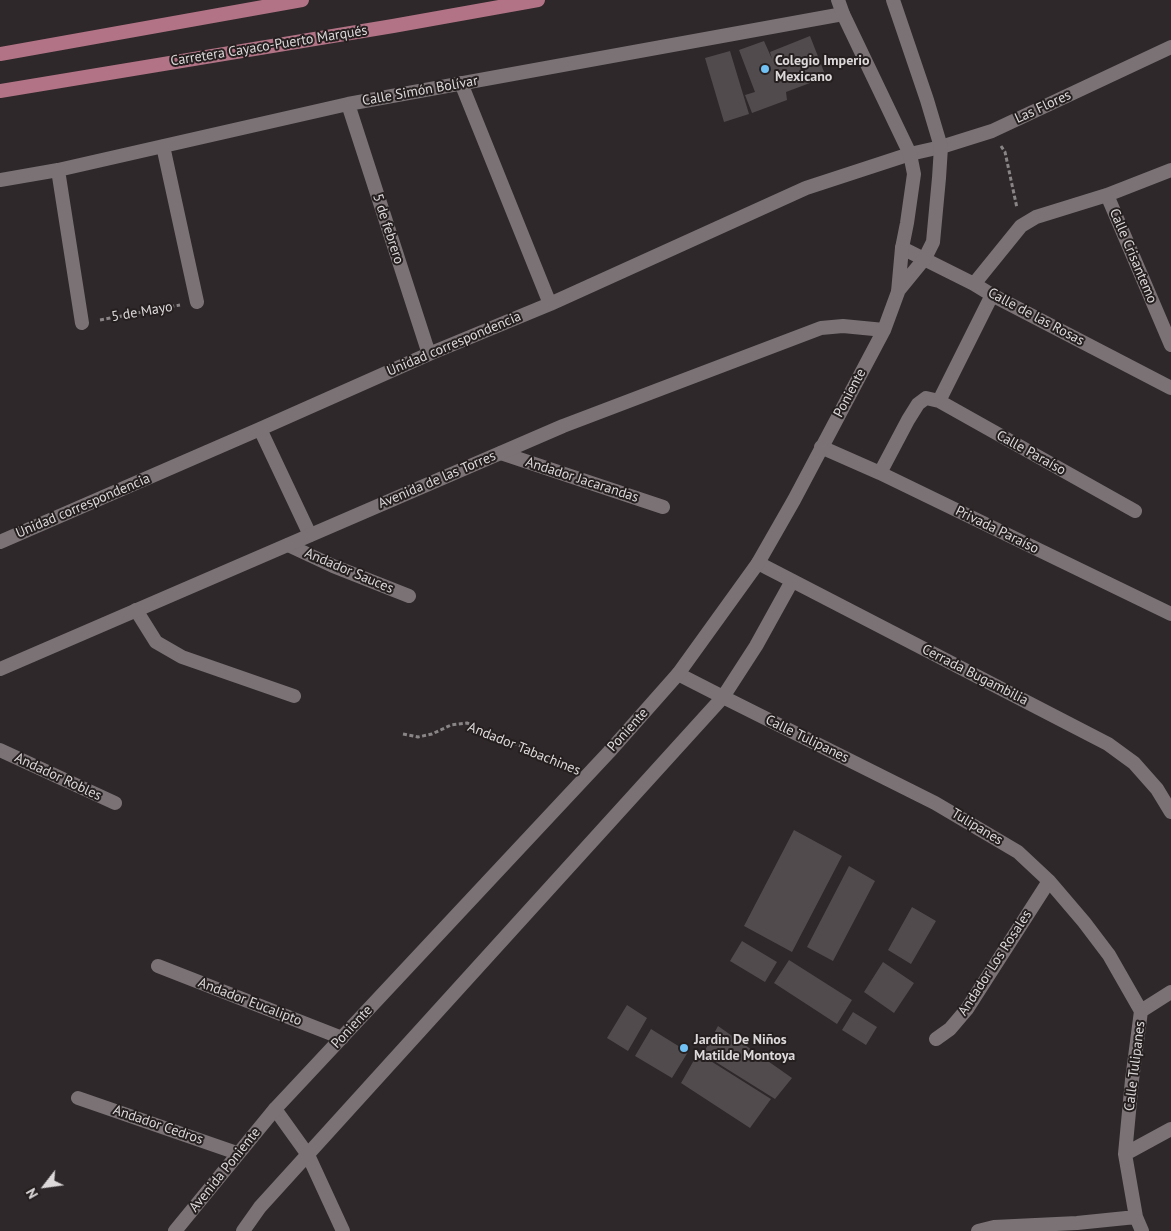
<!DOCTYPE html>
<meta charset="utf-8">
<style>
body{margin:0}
#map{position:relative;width:1171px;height:1231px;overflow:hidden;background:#2e282a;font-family:"PT Sans",sans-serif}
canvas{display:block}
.north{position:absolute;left:20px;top:1161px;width:50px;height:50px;-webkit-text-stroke:4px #251f20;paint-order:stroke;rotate:240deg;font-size:14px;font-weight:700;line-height:20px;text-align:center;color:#ddd9da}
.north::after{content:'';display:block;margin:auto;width:18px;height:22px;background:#ddd9da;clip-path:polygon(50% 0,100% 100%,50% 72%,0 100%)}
</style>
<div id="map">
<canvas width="1171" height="1231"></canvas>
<div class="north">N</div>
</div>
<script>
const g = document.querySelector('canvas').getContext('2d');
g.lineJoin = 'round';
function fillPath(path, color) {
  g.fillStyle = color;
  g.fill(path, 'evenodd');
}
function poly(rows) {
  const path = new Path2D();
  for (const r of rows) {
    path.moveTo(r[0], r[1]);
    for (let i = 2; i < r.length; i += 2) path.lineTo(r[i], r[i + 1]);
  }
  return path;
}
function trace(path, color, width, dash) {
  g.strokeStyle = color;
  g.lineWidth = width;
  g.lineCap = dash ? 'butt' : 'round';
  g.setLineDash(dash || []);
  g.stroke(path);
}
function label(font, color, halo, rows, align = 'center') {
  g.font = font + ' "PT Sans",sans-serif';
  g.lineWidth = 4;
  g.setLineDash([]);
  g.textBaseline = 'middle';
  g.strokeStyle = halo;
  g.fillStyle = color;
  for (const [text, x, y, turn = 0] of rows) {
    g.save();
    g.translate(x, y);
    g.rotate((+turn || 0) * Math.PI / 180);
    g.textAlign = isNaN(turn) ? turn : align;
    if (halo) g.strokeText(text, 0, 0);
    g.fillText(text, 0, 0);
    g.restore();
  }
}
fillPath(poly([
 [810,36,826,77,786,92,787,100,752,113,745,95,755,92,739,50,764,41,772,59,770,52],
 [730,51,749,114,724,122,705,58],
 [794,830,842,856,792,952,744,926],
 [849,866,875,881,833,961,807,947],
 [912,907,936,921,911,964,888,950],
 [742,941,777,962,765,982,730,961],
 [789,960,852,1000,837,1024,774,983],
 [883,962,914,983,894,1013,864,992],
 [627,1005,647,1018,628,1051,607,1038],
 [853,1012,877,1027,866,1045,842,1030],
 [718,1026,792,1078,775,1099,703,1054],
 [651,1029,688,1052,672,1078,635,1056],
 [698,1053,771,1099,750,1128,681,1083]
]), '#524b4d');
trace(poly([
 [1001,146,1005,152,1017,208],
 [100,320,180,305],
 [403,734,418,737,432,734,451,725,467,723,569,767]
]), '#898485', 3, [4, 2.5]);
trace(poly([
 [461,83,550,304],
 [348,104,429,354],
 [163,146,197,302],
 [58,170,82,323],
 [0,180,58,170,348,104,843,14],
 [1107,195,1171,345],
 [902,248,974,284,992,295,1171,388],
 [974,284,1021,226,1036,217,1107,195,1171,170],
 [939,401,992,295],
 [260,429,310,535],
 [821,447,880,473,1171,614],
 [501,453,663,507],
 [880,473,908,420,918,404,926,398,939,401,1135,511],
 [0,542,260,429,429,354,550,304,806,188,910,154,941,147,992,131,1171,47],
 [288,545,333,566,409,596],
 [758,563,1108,744,1134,763,1157,789,1171,812],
 [136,610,156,642,182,657,294,696],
 [678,674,723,697,935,803,1018,852,1049,881,1084,922,1109,955,1141,1011,1132,1080,1125,1154,1136,1217,1142,1231],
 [0,750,115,803],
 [158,966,342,1038],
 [1141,1011,1171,992],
 [936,1039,950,1029,967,1009,1049,881],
 [78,1098,237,1153],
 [275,1109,308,1155,343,1231],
 [1125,1154,1171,1129],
 [243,1231,260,1207,723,697,756,646,792,581],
 [978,1231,994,1227,1077,1223,1136,1217]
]), '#7a7274', 14);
trace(poly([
 [893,0,927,100,941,147,939,178,933,242,925,258,898,291],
 [0,669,563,426,821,328,843,326,884,330],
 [175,1231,275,1109,609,752,678,674,758,563,794,500,884,330,898,292,902,248,907,223,914,174,910,154,843,14,838,0]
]), '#7a7274', 14);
trace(poly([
 [0,54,302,0],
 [0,91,393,26,538,0]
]), '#b27386', 14);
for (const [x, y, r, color] of [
 [765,69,5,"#71c1f5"],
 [684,1048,5,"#71c1f5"]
]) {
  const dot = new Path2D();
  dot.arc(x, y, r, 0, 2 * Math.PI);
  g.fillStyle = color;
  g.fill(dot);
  trace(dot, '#251f20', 2);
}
label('14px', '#ddd9da', '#251f20', [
 ["Carretera Cayaco-Puerto Marqués",269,46,-9],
 ["Calle Simón Bolívar",420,91,-10],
 ["Las Flores",1043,107,-25],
 ["5 de febrero",388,229,72],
 ["Calle Crisantemo",1133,256,67],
 ["5 de Mayo",142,312,-10],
 ["Calle de las Rosas",1036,317,28],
 ["Unidad correspondencia",454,344,-23],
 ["Poniente",850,393,-62],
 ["Calle Paraíso",1031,453,29],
 ["Avenida de las Torres",437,480,-23],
 ["Andador Jacarandas",582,480,18],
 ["Unidad correspondencia",83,506,-23],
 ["Privada Paraíso",997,530,26],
 ["Andador Sauces",349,571,23],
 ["Cerrada Bugambilia",975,675,27],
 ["Poniente",628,730,-48],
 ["Calle Tulipanes",807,739,26],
 ["Andador Tabachines",524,749,22],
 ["Andador Robles",58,777,25],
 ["Tulipanes",977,827,31],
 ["Andador Los Rosales",995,963,-57],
 ["Andador Eucalipto",250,1002,21],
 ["Poniente",352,1027,-47],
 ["Calle Tulipanes",1135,1066,-83],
 ["Andador Cedros",158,1125,19],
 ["Avenida Poniente",225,1170,-51]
]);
label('bold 14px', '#ddd9da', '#251f20', [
 ["Colegio Imperio",775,61],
 ["Mexicano",775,77],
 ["Jardin De Niños",694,1040],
 ["Matilde Montoya",694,1056]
], 'left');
</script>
